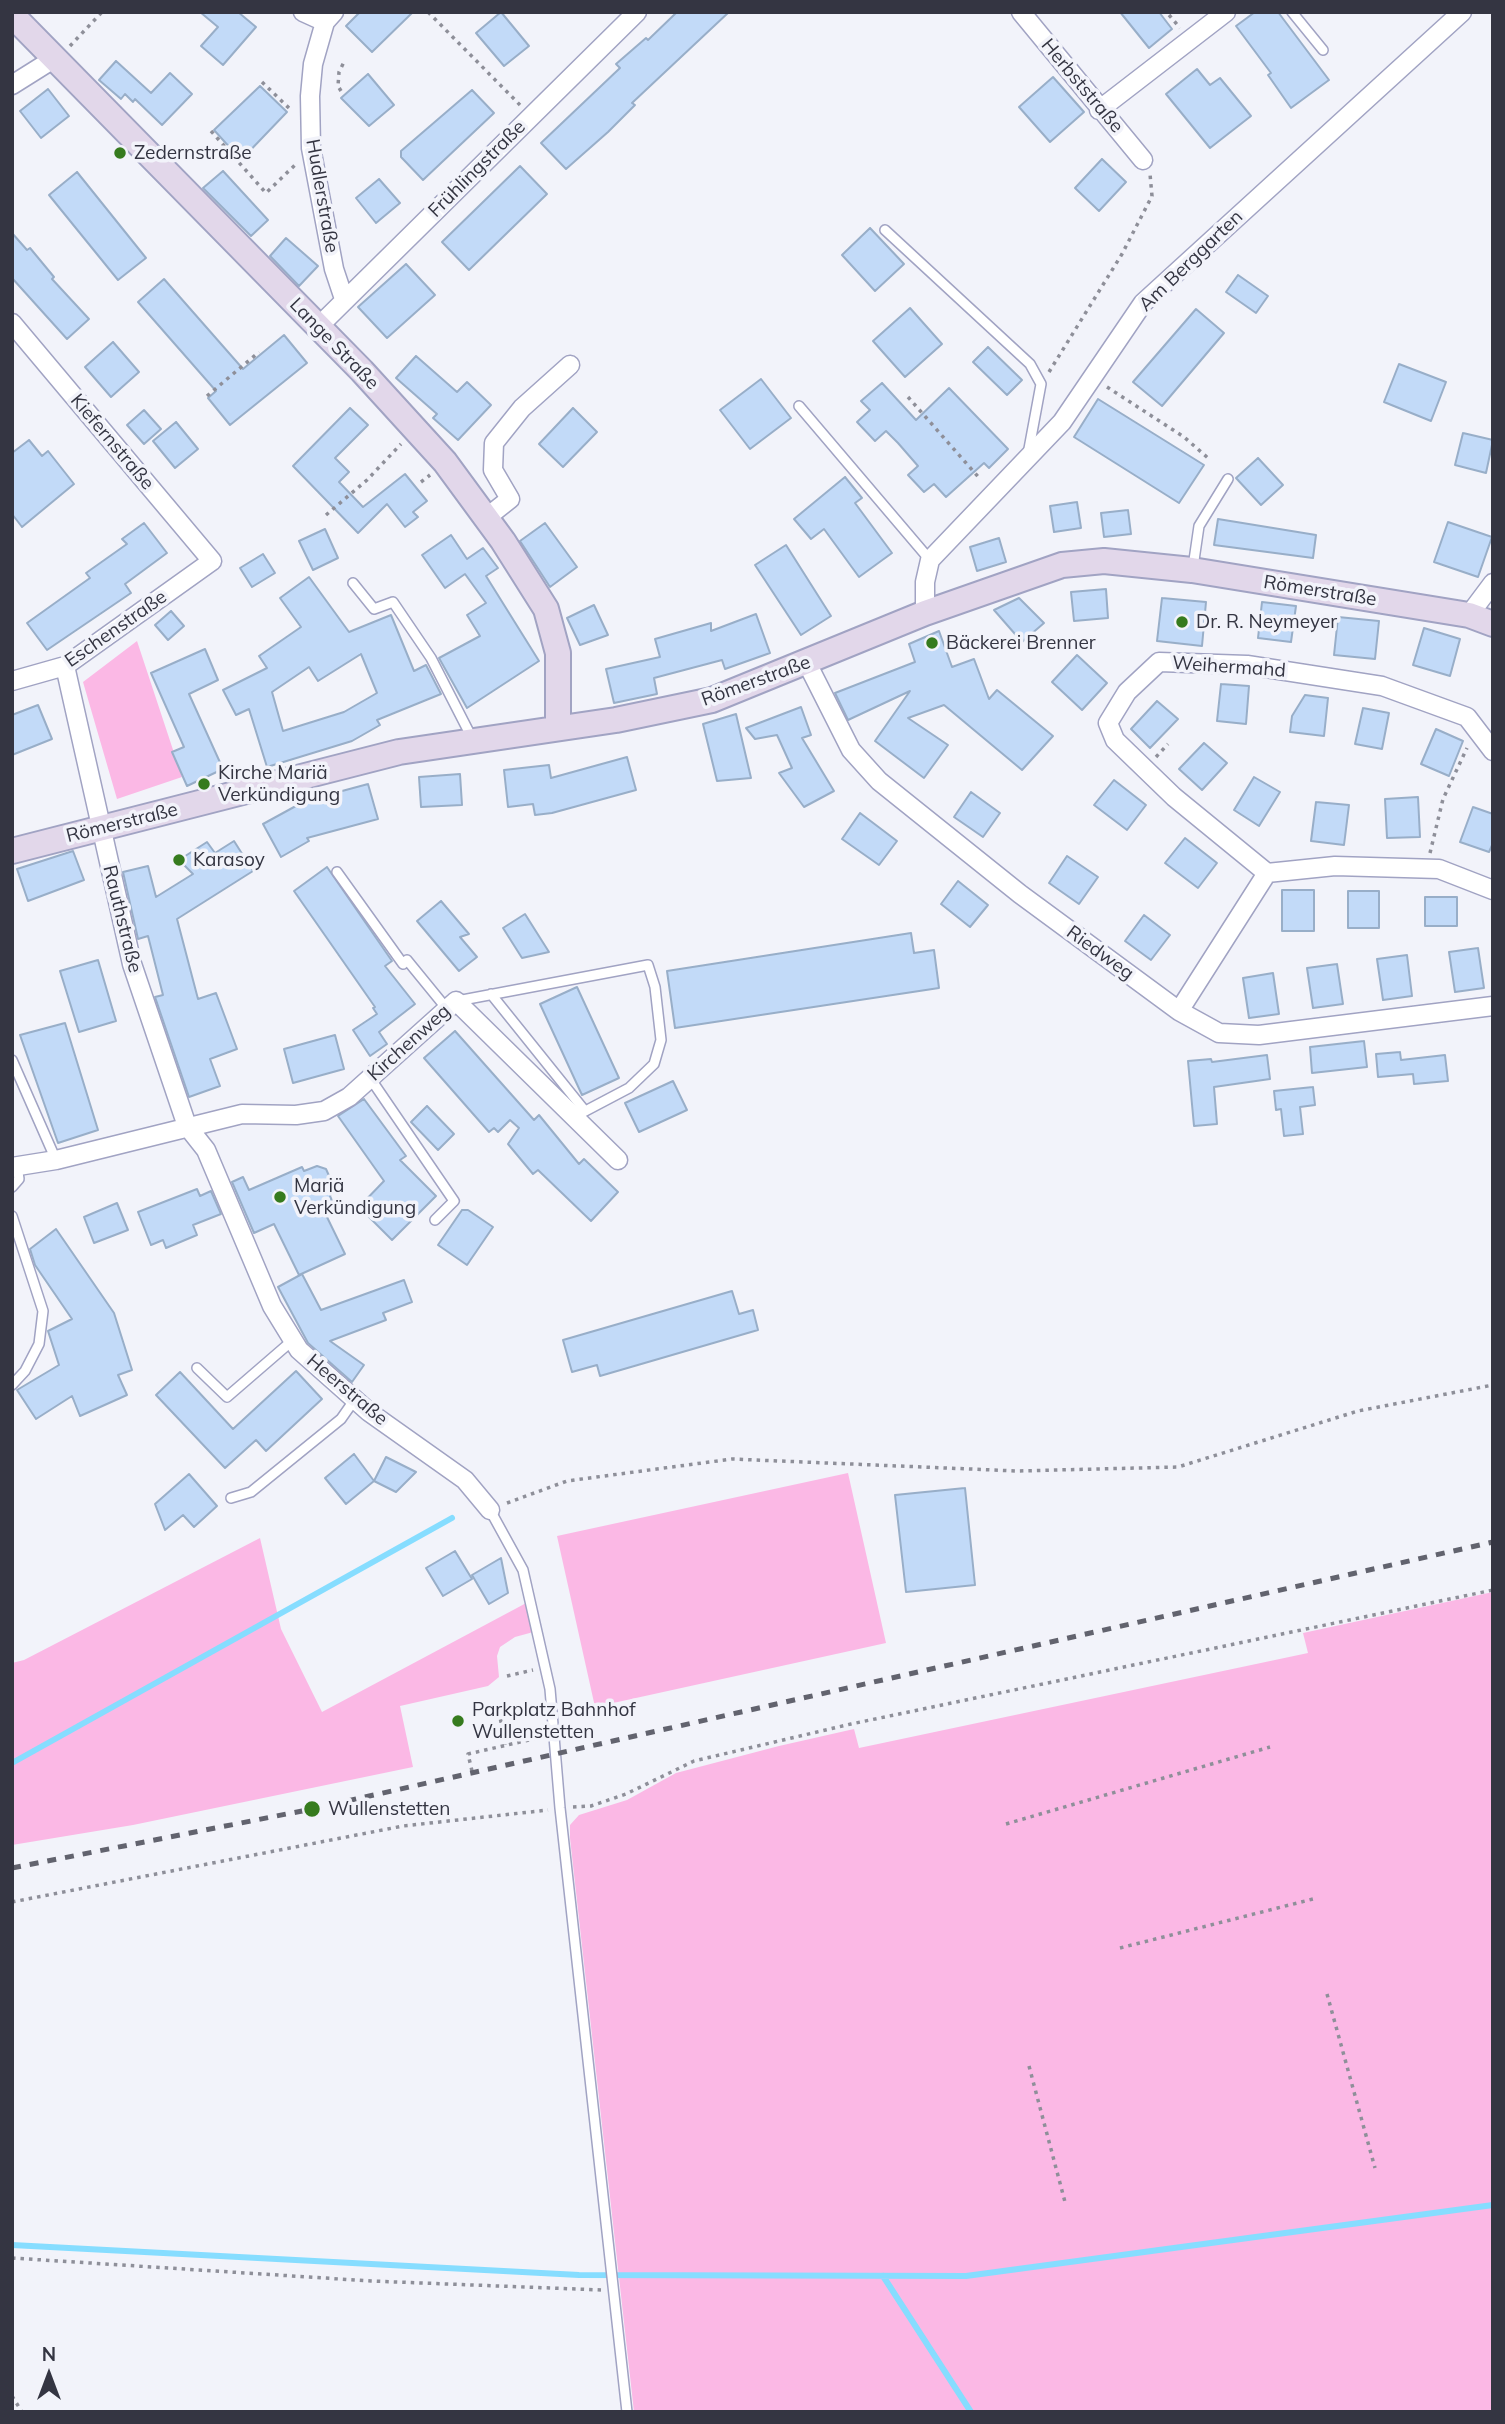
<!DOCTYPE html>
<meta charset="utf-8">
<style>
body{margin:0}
#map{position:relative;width:1505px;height:2424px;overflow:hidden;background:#f2f3fa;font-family:Mulish,sans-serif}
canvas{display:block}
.frame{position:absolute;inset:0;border:14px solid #343542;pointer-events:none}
.north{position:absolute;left:14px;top:2340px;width:70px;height:70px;-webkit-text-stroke:5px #f2f3fa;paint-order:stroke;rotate:0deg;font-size:19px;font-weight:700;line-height:28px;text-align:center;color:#343542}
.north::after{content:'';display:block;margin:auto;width:24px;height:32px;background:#343542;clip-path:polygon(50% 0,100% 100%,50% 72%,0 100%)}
</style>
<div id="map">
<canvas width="1505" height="2424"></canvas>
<div class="frame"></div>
<div class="north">N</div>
</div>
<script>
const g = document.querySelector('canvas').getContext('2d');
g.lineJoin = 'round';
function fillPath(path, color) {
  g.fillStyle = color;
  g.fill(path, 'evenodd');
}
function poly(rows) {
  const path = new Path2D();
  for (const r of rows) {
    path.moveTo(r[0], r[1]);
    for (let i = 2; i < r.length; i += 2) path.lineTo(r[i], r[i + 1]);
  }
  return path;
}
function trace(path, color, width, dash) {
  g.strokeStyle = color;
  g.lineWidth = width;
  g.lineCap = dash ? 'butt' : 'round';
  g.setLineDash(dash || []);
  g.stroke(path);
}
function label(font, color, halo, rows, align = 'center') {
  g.font = font + ' Mulish,sans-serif';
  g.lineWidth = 7;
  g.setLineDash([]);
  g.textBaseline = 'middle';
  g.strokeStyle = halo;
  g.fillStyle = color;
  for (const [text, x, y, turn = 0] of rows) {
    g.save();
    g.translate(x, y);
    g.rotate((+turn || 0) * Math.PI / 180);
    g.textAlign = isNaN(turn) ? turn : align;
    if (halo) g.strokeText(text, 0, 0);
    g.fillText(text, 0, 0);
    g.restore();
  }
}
fillPath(poly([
 [137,641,182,777,117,799,83,682],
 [848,1473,886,1643,595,1707,557,1536],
 [260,1538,281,1629,322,1712,530,1601,537,1631,515,1637,500,1647,497,1656,499,1677,488,1686,400,1706,413,1767,133,1825,12,1845,12,1663,24,1660],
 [1493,1592,1493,2412,634,2412,570,1838,570,1825,579,1815,627,1800,676,1773,779,1746,854,1729,859,1748,1308,1653,1303,1633]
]), '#fbb8e5');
trace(poly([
 [12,1763,452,1518],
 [12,2245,579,2275,966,2276,1493,2205],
 [883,2276,971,2412]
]), '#86ddff', 6);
const building = poly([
 [200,12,238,12,256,27,223,65,201,46,218,27,200,12],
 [360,12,413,12,372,52,346,26,360,12],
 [501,12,529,46,504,66,476,33,501,12],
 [677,12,729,12,632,103,635,105,608,132,566,169,541,143,620,68,616,64,646,38,648,40,677,12],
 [1120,12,1159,12,1172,29,1149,48,1120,12],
 [1255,12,1278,12,1329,80,1291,108,1268,75,1271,73,1236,26,1255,12],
 [116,61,151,93,170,73,192,94,162,125,135,99,133,102,125,94,121,99,99,80,116,61],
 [1197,69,1210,85,1220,78,1251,116,1210,148,1166,94,1197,69],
 [368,74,394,105,369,126,341,98,368,74],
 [1053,77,1084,112,1050,142,1019,107,1053,77],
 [260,86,287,112,241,160,214,130,260,86],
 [48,89,69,116,41,138,20,111,48,89],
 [472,90,494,113,423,180,401,157,401,151,472,90],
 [1102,159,1126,182,1099,211,1075,188,1102,159],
 [520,166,547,194,469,270,442,242,520,166],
 [223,171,268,220,251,236,203,188,223,171],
 [77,172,146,258,118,280,49,195,77,172],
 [379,179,400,203,376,223,356,198,379,179],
 [870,228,904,264,875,291,842,255,870,228],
 [12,233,27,250,30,248,54,277,52,279,89,319,67,339,12,278,12,233],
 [286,238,318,266,299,286,270,256,286,238],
 [406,264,435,295,387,338,358,307,406,264],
 [1238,275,1268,296,1256,313,1226,292,1238,275],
 [164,279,243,369,284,335,307,363,230,425,208,398,216,391,138,302,164,279],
 [910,308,942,344,905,377,873,341,910,308],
 [1196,309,1224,333,1162,406,1133,382,1196,309],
 [113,342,139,372,111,397,85,367,113,342],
 [988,347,1022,380,1007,395,973,362,988,347],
 [416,356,457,392,467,382,491,405,458,440,433,418,437,414,396,378,416,356],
 [1399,364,1446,382,1431,421,1384,402,1399,364],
 [761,379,791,418,750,449,720,410,761,379],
 [882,383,916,420,949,388,1008,449,989,468,984,463,946,497,934,484,924,492,908,475,918,466,898,443,886,431,875,441,857,422,870,410,861,401,882,383],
 [1098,399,1204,465,1179,503,1074,437,1098,399],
 [350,408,368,425,335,458,349,472,339,482,363,507,405,474,427,501,413,512,418,517,405,527,387,504,358,533,293,466,350,408],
 [573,408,597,432,563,467,539,444,573,408],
 [144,410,161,429,144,444,127,425,144,410],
 [176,422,198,449,175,468,153,441,176,422],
 [1463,433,1493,440,1486,473,1455,465,1463,433],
 [29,440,42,456,48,451,74,484,22,527,12,514,12,453,29,440],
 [1258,458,1283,485,1261,505,1236,478,1258,458],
 [845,477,862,498,855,503,892,553,859,577,824,529,811,539,794,519,845,477],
 [1077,502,1081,528,1054,532,1050,506,1077,502],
 [1128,510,1131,534,1104,537,1101,513,1128,510],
 [1218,519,1316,535,1313,558,1214,545,1218,519],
 [1448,522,1492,537,1478,577,1434,562,1448,522],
 [144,523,167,553,125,584,131,593,47,650,27,623,90,578,86,573,127,544,122,539,144,523],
 [545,523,577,567,550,587,520,541,545,523],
 [325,529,338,558,313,570,299,541,325,529],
 [451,535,467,559,483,548,498,568,486,576,539,661,467,708,439,658,480,636,467,615,486,603,465,574,445,588,422,555,451,535],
 [999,538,1006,562,977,571,970,547,999,538],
 [786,545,831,616,801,635,755,565,786,545],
 [263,554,275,573,252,587,240,568,263,554],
 [309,577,349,632,391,615,414,671,426,665,441,694,377,720,380,725,352,741,267,767,249,709,236,715,223,690,267,668,259,656,301,627,280,598,309,577],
 [361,654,377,693,344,712,283,731,272,692,309,667,318,681,361,654],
 [1106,589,1108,618,1074,621,1071,592,1106,589],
 [1019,598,1044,623,1022,642,994,610,1019,598],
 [1162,598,1206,602,1202,646,1157,641,1162,598],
 [1262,602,1296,606,1291,642,1258,638,1262,602],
 [594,605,608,635,580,645,567,618,594,605],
 [171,611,184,626,168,640,155,625,171,611],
 [756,614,770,653,725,669,722,660,654,678,657,694,614,703,606,669,660,657,655,639,711,623,711,631,756,614],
 [1338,617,1379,621,1375,659,1334,655,1338,617],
 [1424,628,1460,639,1450,676,1413,665,1424,628],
 [939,631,952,667,974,659,989,699,997,690,1053,736,1022,770,944,705,908,718,948,745,924,778,875,741,910,691,848,720,835,693,915,662,909,644,939,631],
 [205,649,218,680,189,694,223,769,187,786,172,752,184,747,151,673,205,649],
 [1077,655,1107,683,1082,710,1052,682,1077,655],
 [1221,684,1249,686,1246,724,1217,721,1221,684],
 [1305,695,1328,698,1324,736,1290,732,1292,716,1305,695],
 [1157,701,1178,719,1150,748,1131,729,1157,701],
 [38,705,52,739,12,755,12,715,38,705],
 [801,707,811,735,802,738,834,791,804,807,779,773,792,768,777,735,755,739,746,728,801,707],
 [1363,708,1389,713,1382,749,1355,744,1363,708],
 [736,714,751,778,717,781,703,724,736,714],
 [1436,729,1463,741,1449,776,1421,764,1436,729],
 [1204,743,1227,763,1202,790,1179,769,1204,743],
 [627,757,636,790,552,813,535,815,533,804,508,807,504,770,549,765,551,778,627,757],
 [460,774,462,805,421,807,419,777,460,774],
 [1254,777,1280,792,1259,826,1234,810,1254,777],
 [1114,780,1146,805,1127,830,1094,805,1114,780],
 [368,784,378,819,307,838,309,841,281,857,263,824,305,801,368,784],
 [971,792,1000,813,983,837,954,817,971,792],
 [1418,797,1420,837,1387,838,1385,799,1418,797],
 [1316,802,1349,805,1344,845,1311,841,1316,802],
 [1473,807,1493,814,1493,843,1489,852,1460,842,1473,807],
 [860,813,897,841,879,865,842,839,860,813],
 [1185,838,1217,863,1198,888,1165,863,1185,838],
 [234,841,253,871,177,919,198,999,216,993,237,1049,210,1059,220,1086,189,1097,155,997,163,995,148,936,138,939,123,872,148,866,156,897,193,874,179,860,207,842,215,853,234,841],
 [73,851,84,880,28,901,17,869,73,851],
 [1067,856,1098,877,1079,904,1049,883,1067,856],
 [327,867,392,961,385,966,415,1004,379,1032,387,1044,370,1056,353,1030,377,1014,373,1008,375,1007,294,891,327,867],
 [958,881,988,905,970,927,941,904,958,881],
 [1282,890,1314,890,1314,931,1282,931,1282,890],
 [1348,891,1379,891,1379,928,1348,928,1348,891],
 [1425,897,1457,897,1457,926,1425,926,1425,897],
 [441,901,469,934,460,937,477,957,459,971,417,921,441,901],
 [525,914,549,952,522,958,503,928,525,914],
 [1144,915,1170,935,1151,960,1125,941,1144,915],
 [911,933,914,953,934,950,939,988,675,1028,667,971,911,933],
 [1478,948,1484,988,1455,992,1449,952,1478,948],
 [1407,955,1412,996,1383,1000,1377,959,1407,955],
 [98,960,116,1021,79,1032,60,971,98,960],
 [1337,964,1343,1004,1313,1008,1307,968,1337,964],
 [1273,973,1279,1014,1249,1018,1243,978,1273,973],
 [577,987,619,1078,582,1095,540,1004,577,987],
 [65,1023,98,1130,58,1143,20,1035,65,1023],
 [455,1031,534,1120,539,1115,579,1164,584,1159,618,1192,591,1221,538,1170,533,1174,508,1144,519,1128,510,1120,498,1132,494,1128,489,1132,424,1058,455,1031],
 [335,1035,344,1069,293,1083,284,1049,335,1035],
 [1364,1041,1367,1067,1312,1073,1310,1047,1364,1041],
 [1400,1052,1401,1060,1445,1055,1448,1081,1414,1084,1413,1074,1378,1077,1376,1054,1400,1052],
 [1267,1055,1270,1079,1214,1087,1217,1124,1194,1126,1188,1061,1211,1059,1212,1062,1267,1055],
 [673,1081,687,1110,639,1132,625,1103,673,1081],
 [1313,1087,1315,1105,1300,1107,1303,1134,1284,1136,1281,1109,1276,1110,1274,1091,1313,1087],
 [364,1099,406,1156,400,1160,436,1196,392,1240,359,1207,384,1181,338,1116,364,1099],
 [427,1106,454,1134,438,1150,411,1122,427,1106],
 [317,1166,326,1169,334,1187,330,1196,335,1208,325,1213,345,1254,299,1275,274,1224,254,1233,232,1182,243,1177,249,1190,302,1167,304,1171,317,1166],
 [197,1189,200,1196,211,1191,221,1214,193,1225,197,1235,166,1248,163,1240,151,1245,138,1212,197,1189],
 [117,1203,128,1230,94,1243,84,1217,117,1203],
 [462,1210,468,1210,493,1227,467,1265,438,1245,462,1210],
 [56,1229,114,1313,132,1370,118,1375,127,1395,80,1416,72,1396,36,1419,17,1390,59,1365,48,1331,72,1319,35,1265,30,1249,56,1229],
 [302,1274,321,1310,404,1280,412,1302,383,1313,386,1320,330,1341,364,1365,352,1382,308,1343,278,1287,302,1274],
 [732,1291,739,1314,753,1310,758,1330,600,1376,597,1365,572,1372,563,1340,732,1291],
 [296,1371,322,1399,266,1451,256,1440,225,1468,156,1395,180,1372,233,1429,296,1371],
 [354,1454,374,1481,346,1504,325,1478,354,1454],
 [386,1457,416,1472,396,1492,374,1481,386,1457],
 [189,1474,217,1506,194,1527,183,1515,165,1530,155,1504,189,1474],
 [965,1488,975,1585,906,1592,895,1495,965,1488],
 [455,1551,472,1579,443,1596,426,1568,455,1551],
 [501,1558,508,1593,489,1604,472,1575,501,1558]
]);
fillPath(building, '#c2daf8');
trace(building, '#98aec8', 2);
const lane = poly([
 [1292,12,1323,50],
 [885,230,1030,364,1041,384,1028,454],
 [799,406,930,560],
 [1193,567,1199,526,1228,479],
 [353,583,374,609,393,602,431,658,472,738],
 [337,872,403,964,407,960,447,1009],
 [491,994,585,1111],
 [457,1001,648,965,655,987,661,1040,654,1064,629,1088,574,1117],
 [12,1060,56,1160],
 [370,1078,454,1201,435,1220],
 [12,1187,19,1179,17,1166],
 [12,1216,43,1311,39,1344,25,1371,12,1385],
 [197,1368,227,1397,293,1340],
 [231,1498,251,1492,341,1419,355,1399],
 [490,1510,523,1570,550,1689,560,1808,627,2412]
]);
const street = poly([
 [303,12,325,22],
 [334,12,325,22,313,64,310,96,311,148,334,269,344,299],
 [1021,12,1143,160],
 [12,85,55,58],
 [1099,110,1226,12],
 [12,323,212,561,65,666,12,681],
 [318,327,637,12],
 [486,518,510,499,493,470,494,443,522,408,570,365],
 [925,613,925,582,930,560,1062,422,1143,303,1462,12],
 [1469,615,1493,583],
 [807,663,851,750,879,781,1020,894,1179,1011,1219,1033,1259,1035,1493,1006],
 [65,666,132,964,187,1126,206,1150,272,1306,299,1350,369,1412,465,1480,490,1510],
 [1493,751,1467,717,1382,686,1247,665,1159,662,1127,692,1108,723,1115,740,1174,797,1267,873,1335,866,1439,869,1493,890],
 [1179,1011,1267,873],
 [12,1167,56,1160,242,1114,296,1115,324,1111,349,1097,456,1001,618,1160]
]);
const secondary = poly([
 [12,15,362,371,445,462,503,541,546,609,558,653,558,726],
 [12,851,399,752,616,720,712,700,925,613,1062,565,1104,561,1192,570,1469,615,1493,624]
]);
trace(lane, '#a1a3c3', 12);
trace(street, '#a1a3c3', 21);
trace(secondary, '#a1a3c3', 28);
trace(poly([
 [428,12,520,105],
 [1169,15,1180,28],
 [70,46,102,12],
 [262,82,291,110],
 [341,91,338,86,339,72,345,60],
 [211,131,266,193,296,164],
 [1049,372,1122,254,1152,196,1150,174],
 [1107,387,1184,437,1208,458],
 [207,396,259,352],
 [908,397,981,480],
 [421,482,430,475],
 [326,515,367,480,401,444],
 [1156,757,1168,744],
 [1430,853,1443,799,1467,748],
 [507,1503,567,1481,732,1459,1017,1471,1178,1467,1358,1411,1493,1385],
 [507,1676,533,1670],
 [499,1711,505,1745],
 [472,1771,468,1754,542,1737],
 [573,1807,591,1806,626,1794,694,1761,851,1724,1493,1590],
 [1006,1824,1270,1747],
 [12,1902,403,1826,548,1810],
 [1120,1948,1313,1899],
 [1327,1994,1375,2168],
 [1029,2066,1065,2202],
 [12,2258,371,2281,601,2290],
 [12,2396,22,2412]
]), '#8e8f99', 3.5, [3.5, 5]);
trace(lane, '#fff', 9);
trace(street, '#fff', 18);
trace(secondary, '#e2d7ea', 24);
trace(poly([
 [12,1868,312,1809,1493,1542]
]), '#62636e', 5, [9, 9]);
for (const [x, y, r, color] of [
 [120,153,7,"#367b1e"],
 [1182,622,7,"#367b1e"],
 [932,643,7,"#367b1e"],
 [204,784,7,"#367b1e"],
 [179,860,7,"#367b1e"],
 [280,1197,7,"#367b1e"],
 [458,1721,7,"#367b1e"],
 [312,1809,9,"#367b1e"]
]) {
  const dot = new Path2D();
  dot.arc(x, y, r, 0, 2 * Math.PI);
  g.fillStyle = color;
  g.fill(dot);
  trace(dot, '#f2f3fa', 2.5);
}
label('19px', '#343542', '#f2f3fa', [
 ["Herbststraße",1082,86,50],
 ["Frühlingstraße",477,169,-45],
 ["Hudlerstraße",322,196,80],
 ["Am Berggarten",1191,261,-44],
 ["Lange Straße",334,344,46],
 ["Kiefernstraße",112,442,50],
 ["Römerstraße",1320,591,9],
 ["Eschenstraße",116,629,-35],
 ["Weihermahd",1229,667,4],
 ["Römerstraße",756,681,-20],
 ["Römerstraße",122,823,-14],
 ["Rauthstraße",122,919,76],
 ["Riedweg",1100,953,36],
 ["Kirchenweg",409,1043,-42],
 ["Heerstraße",347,1390,40]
]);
label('19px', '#343542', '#f2f3fa', [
 ["Zedernstraße",134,153],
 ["Dr. R. Neymeyer",1196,622],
 ["Bäckerei Brenner",946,643],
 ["Kirche Mariä",218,773],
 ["Verkündigung",218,795],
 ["Karasoy",193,860],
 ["Mariä",294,1186],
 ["Verkündigung",294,1208],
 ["Parkplatz Bahnhof",472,1710],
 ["Wullenstetten",472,1732],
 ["Wullenstetten",328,1809]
], 'left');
</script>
